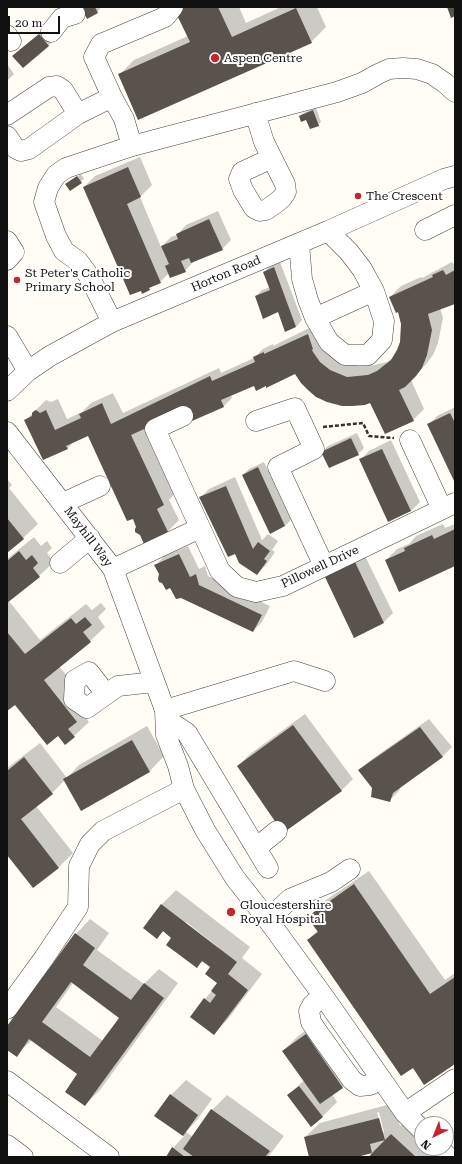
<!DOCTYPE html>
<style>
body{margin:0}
#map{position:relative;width:462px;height:1164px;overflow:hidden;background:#fffdf5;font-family:"Roboto Serif",serif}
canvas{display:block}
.frame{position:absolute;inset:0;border:8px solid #111;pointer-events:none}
.north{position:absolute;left:414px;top:1116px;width:40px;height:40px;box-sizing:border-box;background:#fff;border:1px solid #a0a0a0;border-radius:50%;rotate:223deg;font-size:11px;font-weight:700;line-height:16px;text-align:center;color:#111}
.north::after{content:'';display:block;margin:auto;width:14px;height:18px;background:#c4262e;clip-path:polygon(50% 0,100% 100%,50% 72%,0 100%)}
.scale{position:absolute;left:8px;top:16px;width:52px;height:18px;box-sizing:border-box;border:2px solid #111;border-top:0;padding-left:5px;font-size:12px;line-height:14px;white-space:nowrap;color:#111;-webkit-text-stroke:3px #fff;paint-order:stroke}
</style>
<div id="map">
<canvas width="462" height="1164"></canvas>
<div class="frame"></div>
<div class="north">N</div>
<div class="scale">20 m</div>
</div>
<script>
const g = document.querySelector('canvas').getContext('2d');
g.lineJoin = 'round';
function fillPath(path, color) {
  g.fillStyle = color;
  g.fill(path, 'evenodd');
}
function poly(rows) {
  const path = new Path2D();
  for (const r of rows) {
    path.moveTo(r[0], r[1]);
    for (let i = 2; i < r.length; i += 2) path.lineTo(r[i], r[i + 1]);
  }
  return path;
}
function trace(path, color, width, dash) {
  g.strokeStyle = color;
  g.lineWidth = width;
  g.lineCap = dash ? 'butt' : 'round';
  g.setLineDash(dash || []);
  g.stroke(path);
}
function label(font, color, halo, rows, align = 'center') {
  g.font = font + ' "Roboto Serif",serif';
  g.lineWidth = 4;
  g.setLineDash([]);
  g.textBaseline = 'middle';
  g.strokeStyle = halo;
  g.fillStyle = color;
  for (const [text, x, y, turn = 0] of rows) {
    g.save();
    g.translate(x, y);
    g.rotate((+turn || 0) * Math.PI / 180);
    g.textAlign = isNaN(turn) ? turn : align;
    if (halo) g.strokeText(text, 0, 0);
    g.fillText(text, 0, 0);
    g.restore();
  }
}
fillPath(poly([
 [82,7,99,7,100,9,97,12],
 [181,7,239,7,246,23,281,7,317,7,326,27,311,42,119,75,134,60,188,36],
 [45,29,54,40,48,46,20,50],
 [7,64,14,74,7,81],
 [316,108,321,122,318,125,300,116,303,113],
 [140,157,152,185,140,197,161,247,171,237,177,235,186,225,218,211,231,240,222,249,194,261,185,271,169,273,160,282,142,292,84,187,95,176],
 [81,174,84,179,70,190,67,184],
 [280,262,302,320,296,327,279,311,256,296,262,290,270,287,264,272,270,266],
 [452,262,455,266,455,302,440,308,443,318,438,343,433,355,427,363,411,380,424,409,413,420,300,371,266,385,255,384,231,395,232,398,223,407,144,428,175,493,169,500,179,520,167,532,138,527,89,434,75,440,68,448,44,459,26,420,46,400,51,402,58,399,67,419,82,412,91,403,113,393,123,413,219,368,221,373,254,358,263,349,273,344,273,346,319,323,342,359,359,366,374,365,387,362,394,357,398,350,402,336,402,324,398,311,390,297,401,286,421,277,422,278],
 [455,407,455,480,428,425,437,416],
 [357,433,364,448,358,454,322,452,328,446],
 [391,440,420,502,411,511,389,521,360,460,369,451],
 [264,462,291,520,285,526,270,532,243,475,249,469],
 [235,477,262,540,268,534,278,541,272,550,275,552,266,565,257,574,235,553,200,498,209,489],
 [7,479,12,485,9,488,38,524,23,538,7,551],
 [443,524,445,528,455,524,455,565,386,560,397,549,409,544,416,536],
 [34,537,41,546,47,541,52,548,47,553,54,562,39,576,9,601,40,640,86,604,92,610,101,603,106,609,98,617,105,627,90,641,59,666,91,706,83,714,89,722,74,736,58,735,15,703,7,710,7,559],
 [188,546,199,569,205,566,208,576,270,606,262,622,253,631,171,587,160,574,156,565,164,556],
 [364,554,393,613,384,622,354,636,326,577,335,568],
 [305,714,353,779,342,790,284,831,238,766,250,754],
 [429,719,452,747,443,756,401,786,399,791,390,800,373,788,360,770,368,762],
 [147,726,164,756,150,771,82,809,65,780,52,793,36,806,73,853,58,868,7,853,7,768,40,743,67,778,79,765],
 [369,871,445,980,455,973,455,1062,413,1067,308,940,318,930,309,917,323,902],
 [176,890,250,947,242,958,262,974,228,1019,214,1034,205,999,219,983,211,967,203,961,197,966,173,938,164,931,157,937,161,905],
 [186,922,218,947,217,948,185,924],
 [90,919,109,933,97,950,144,984,159,969,178,983,100,1090,85,1105,79,1074,32,1040,16,1055,7,1048,7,1028,76,934],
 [73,983,120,1018,103,1041,56,1007],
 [321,1020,357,1072,343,1087,332,1094,337,1102,323,1116,311,1125,288,1096,304,1080,283,1051,298,1036],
 [186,1080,212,1099,197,1120,186,1132,193,1137,212,1110,227,1095,284,1136,268,1157,167,1157,173,1148,184,1136,156,1116,171,1095],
 [394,1103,400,1126,406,1120,422,1134,422,1148,436,1148,446,1157,370,1157,376,1151,353,1157,310,1157,305,1137,320,1123],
 [379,1112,384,1132,382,1133,377,1113]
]), '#0003');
fillPath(poly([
 [81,7,95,7,98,13,87,19],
 [184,7,218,7,232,37,296,8,312,43,138,120,118,74,190,42,175,11],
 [447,7,455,7,455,16,451,18],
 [39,34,49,46,23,68,12,56],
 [313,110,319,126,310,129,306,120,301,122,299,116],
 [128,167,141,197,127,204,161,283,149,288,150,290,142,294,141,291,130,295,83,187],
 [77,176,82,183,70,191,65,184],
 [209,219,223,250,191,263,189,258,181,261,186,272,170,278,165,266,169,264,161,246,178,239,176,234],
 [274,267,296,327,285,332,278,312,263,319,255,296,270,290,263,272],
 [443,270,446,275,455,270,455,304,428,314,432,330,427,355,422,368,416,376,405,387,399,390,414,421,385,434,370,403,365,405,352,406,342,406,327,402,316,397,308,390,301,383,295,374,266,388,266,386,256,391,254,386,221,400,224,407,192,421,186,410,131,435,164,505,157,509,168,532,144,544,140,535,135,532,135,529,136,527,133,519,127,521,88,436,66,446,68,449,43,460,24,420,32,416,32,413,34,411,36,410,40,413,46,410,55,430,81,418,79,414,102,403,111,424,210,376,212,381,255,362,253,357,264,352,264,354,308,334,313,349,312,350,313,352,320,362,330,370,347,377,368,375,377,371,391,360,397,350,400,342,401,324,398,312,396,313,389,297,433,277,432,275],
 [450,413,455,423,455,483,427,424],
 [351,438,359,455,329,468,321,452],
 [382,449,411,511,388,522,359,459],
 [258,467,285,526,270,534,242,475],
 [226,486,253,549,258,542,270,551,264,559,267,561,257,575,239,563,235,554,228,557,199,497],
 [7,518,24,539,7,553],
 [455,529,455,566,399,592,385,560,405,551,404,548,432,535,434,539],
 [19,551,26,560,32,555,38,563,33,568,40,577,7,603,7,561],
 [179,554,190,577,196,574,199,585,262,615,253,632,181,598,176,599,170,588,166,590,162,583,159,582,158,579,159,574,154,565],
 [355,562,384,623,354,638,325,577],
 [85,617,92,625,83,632,91,642,44,680,77,722,68,729,75,737,65,745,58,736,47,745,15,705,7,711,7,632,25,654,71,618,76,624],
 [293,725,342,791,283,833,237,766],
 [420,727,443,757,393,793,390,802,371,797,372,788,358,770],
 [132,740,150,772,81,811,63,779],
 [24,757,53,794,21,819,59,868,33,888,7,855,7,771],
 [354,884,430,994,455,977,455,1064,424,1085,413,1068,401,1076,307,940,318,932,307,917],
 [161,904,237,962,228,974,248,990,214,1035,190,1017,204,998,210,1003,216,995,211,991,217,983,205,974,210,967,202,961,197,968,166,945,171,938,163,931,157,939,143,928],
 [75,933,95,948,83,965,131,1000,144,983,164,998,85,1106,65,1092,77,1074,29,1039,17,1057,7,1050,7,1026],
 [71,982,119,1018,90,1057,42,1022],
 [306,1034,343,1088,320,1104,282,1051],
 [299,1086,323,1117,311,1127,287,1095],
 [170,1094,198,1115,183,1136,154,1116],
 [211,1109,270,1151,265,1157,194,1157,183,1149],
 [379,1118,385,1140,370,1144,372,1153,391,1134,416,1157,369,1157,372,1153,357,1157,309,1157,304,1137],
 [172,1147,185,1157,166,1157]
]), '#5a524d');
const minor = poly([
 [51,32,62,18,75,14],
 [7,35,11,41],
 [255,113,264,142,285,184,286,192,282,198,276,203,266,210,260,211,254,208,243,190,239,179,242,172,272,158],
 [7,115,49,87,57,86,63,90,78,114],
 [7,136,15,148,21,151,29,149,78,114,112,97],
 [132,146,124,119,112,97,94,57,101,44,165,17,173,7],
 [425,230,455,215],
 [7,241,14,252,7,260],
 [299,243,302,279,308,300,315,318,329,342,345,355,368,355,382,340,384,321,374,291,362,269,349,252,328,231],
 [315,318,374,291],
 [112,322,89,276,78,261,64,251,56,236,44,202,48,188,56,175,66,168,132,146,337,92,362,83,378,74,389,69,403,68,417,69,432,74,445,83,455,92],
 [7,336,28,371],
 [7,391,28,371,50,356,112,322,328,231,444,179,455,176],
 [183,416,155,429,220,571,237,587,256,592,283,586,455,503],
 [256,421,295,408,314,449,278,467,324,566],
 [7,432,113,569,165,710,166,735,178,766,184,789,205,830,235,878,268,920,324,997,405,1113,422,1130],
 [410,440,442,509],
 [63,503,100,486],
 [60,563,90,538],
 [113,569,200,528],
 [106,694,89,672,75,680,74,699,87,708,118,686,154,682],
 [165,710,294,671,325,681],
 [166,722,175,725,187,733,268,868],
 [256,848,277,831],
 [268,920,290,899,331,882,350,869],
 [324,997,313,1004,309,1011,311,1022,317,1031,352,1080,360,1086,370,1085,381,1079],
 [7,1009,44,958,78,907,79,866,90,844,103,831,184,789],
 [7,1081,109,1157],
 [405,1113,455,1079],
 [7,1145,23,1157],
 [439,1148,448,1157]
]);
trace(minor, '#444', 21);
trace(poly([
 [323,427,363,423,369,436,394,438]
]), '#333', 2.5, [4, 2]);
trace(minor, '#fff', 20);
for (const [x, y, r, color] of [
 [215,58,5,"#c4262e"],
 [358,196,4,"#c4262e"],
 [17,280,4,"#c4262e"],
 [231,912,5,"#c4262e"]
]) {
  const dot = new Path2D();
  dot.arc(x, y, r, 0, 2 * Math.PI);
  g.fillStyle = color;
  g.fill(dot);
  trace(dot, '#fff', 1.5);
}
label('12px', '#111', '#fff', [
 ["Aspen Centre",224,58],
 ["The Crescent",366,196],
 ["St Peter's Catholic",25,273],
 ["Primary School",25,287],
 ["Gloucestershire",240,905],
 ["Royal Hospital",240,919]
], 'left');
label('12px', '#111', '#fff', [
 ["Horton Road",226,274,-23],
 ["Mayhill Way",88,537,53],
 ["Pillowell Drive",320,567,-25]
]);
</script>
